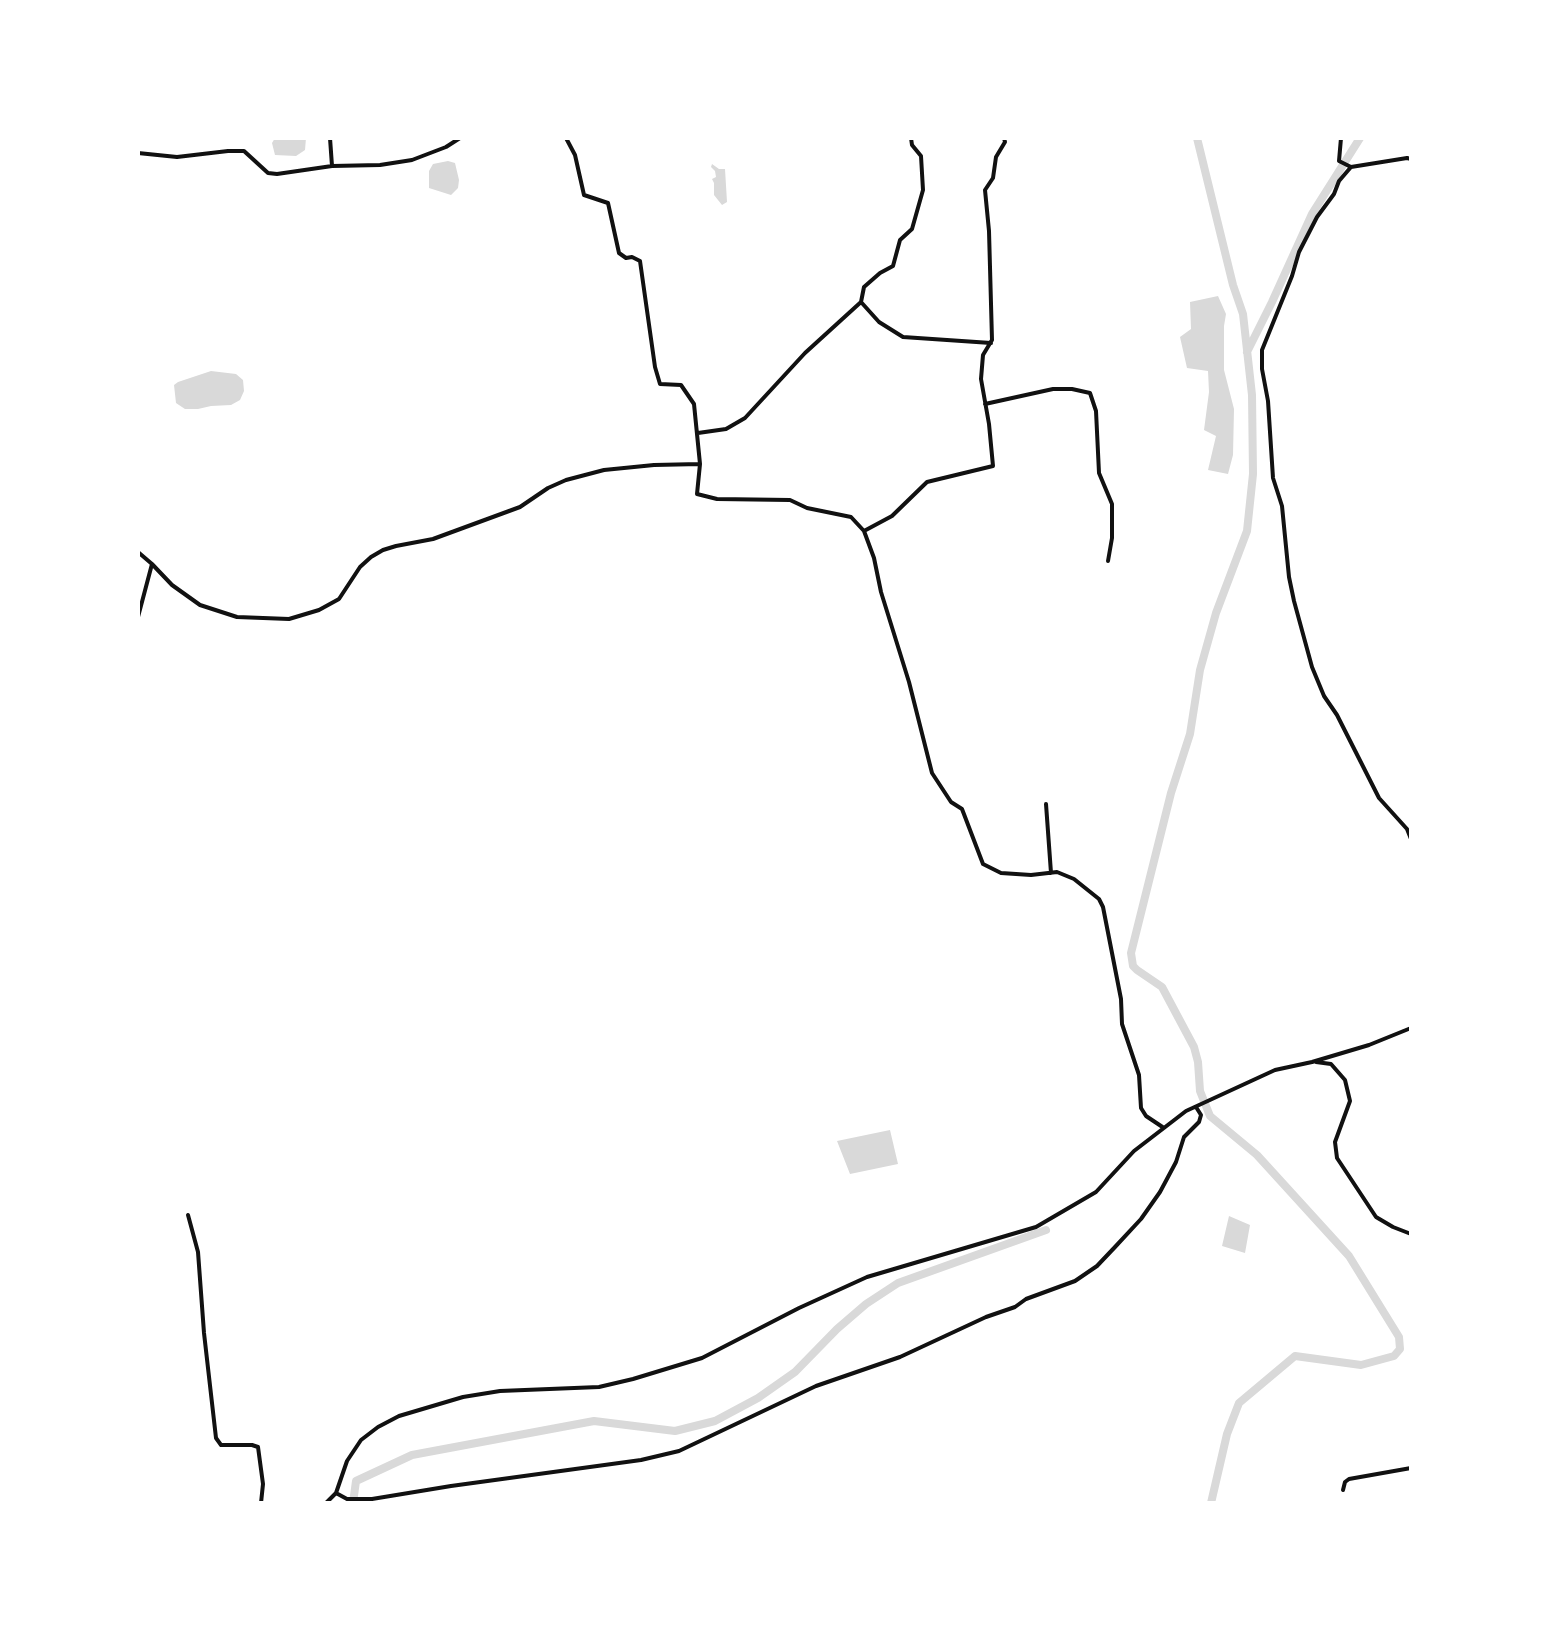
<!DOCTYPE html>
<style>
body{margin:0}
#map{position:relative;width:1549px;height:1641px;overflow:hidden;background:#fff;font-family:"Work Sans",sans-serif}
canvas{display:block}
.frame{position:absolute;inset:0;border:140px solid #fff;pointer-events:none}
</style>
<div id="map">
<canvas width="1549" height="1641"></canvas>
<div class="frame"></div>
</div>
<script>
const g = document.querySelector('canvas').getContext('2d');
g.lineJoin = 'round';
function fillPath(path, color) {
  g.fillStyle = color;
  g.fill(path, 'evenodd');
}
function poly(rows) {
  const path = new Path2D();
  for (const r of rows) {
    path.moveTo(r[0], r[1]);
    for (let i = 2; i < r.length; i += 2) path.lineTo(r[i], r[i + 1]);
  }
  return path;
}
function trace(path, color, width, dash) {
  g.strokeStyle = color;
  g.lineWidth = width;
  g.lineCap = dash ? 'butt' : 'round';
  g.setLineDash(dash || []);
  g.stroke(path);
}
fillPath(poly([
 [275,138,306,138,305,150,296,156,275,155,272,143],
 [448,161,455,163,459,180,458,188,451,195,429,188,429,171,433,164],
 [712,164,719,169,725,169,727,202,722,205,714,195,714,183,712,179,716,177,715,171,711,167],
 [1218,296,1226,314,1224,326,1224,370,1234,409,1233,455,1228,474,1208,470,1216,436,1204,430,1209,392,1208,371,1187,368,1180,337,1191,329,1190,302],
 [211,371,236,374,243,380,244,391,240,400,231,405,211,406,198,409,185,409,176,403,174,385,178,382],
 [890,1130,898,1164,850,1174,837,1141],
 [1229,1216,1250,1225,1245,1253,1222,1246]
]), '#d9d9d9');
trace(poly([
 [1197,138,1233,285,1243,314,1252,395,1253,474,1247,531,1216,613,1200,670,1190,734,1171,793,1131,953,1133,966,1137,970,1162,987,1194,1047,1198,1062,1200,1091,1210,1116,1257,1155,1349,1256,1399,1337,1400,1349,1394,1356,1361,1365,1295,1356,1239,1403,1227,1434,1211,1503],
 [1247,352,1272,302,1312,214,1360,138],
 [353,1503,356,1481,412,1455,594,1421,675,1431,715,1421,758,1398,795,1372,837,1329,866,1304,898,1283,1046,1230]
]), '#d9d9d9', 8);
trace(poly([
 [330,138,332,166],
 [566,138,575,155,584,195,608,203,619,253,626,258,632,257,640,261,655,367,660,384,681,385,694,404,700,464,697,494,717,499,790,500,807,508,851,517,864,531],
 [1004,138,1005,142,996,157,993,178,985,190,989,231,992,340,983,355,981,379,989,424,993,466,927,482,892,516,864,531,874,558,881,592,909,682,932,773,951,802,962,809,983,864,1001,873,1031,875,1057,872,1074,879,1099,899,1103,907,1121,999,1122,1024,1139,1075,1141,1108,1146,1116,1164,1128],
 [1341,138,1339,161,1351,167,1407,158,1411,159],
 [138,153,177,157,228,151,244,151,268,173,277,174,332,166,380,165,412,160,446,147,460,138],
 [1351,167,1339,181,1334,194,1317,217,1299,252,1292,276,1262,350,1262,369,1268,401,1273,478,1282,506,1289,577,1294,601,1312,667,1324,696,1337,715,1379,798,1407,829,1411,839],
 [861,302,879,322,903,337,991,343],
 [985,404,1053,389,1072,389,1090,393,1096,411,1099,473,1112,504,1112,538,1108,561],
 [698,433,726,429,745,418,805,353,861,302,864,287,880,273,893,266,900,240,912,229,923,190,921,156,912,145,911,138],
 [138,552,152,564,138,617],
 [152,564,172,585,200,605,237,617,289,619,319,610,339,599,360,567,371,557,383,550,396,546,433,539,520,507,548,488,566,480,604,470,654,465,700,464],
 [1046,804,1051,873],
 [1316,1062,1331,1064,1345,1080,1350,1101,1335,1142,1337,1158,1376,1217,1393,1227,1411,1234],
 [188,1215,198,1252,204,1333,216,1438,221,1445,252,1445,258,1447,263,1484,261,1503],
 [1343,1490,1345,1482,1349,1479,1411,1468],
 [336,1493,347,1499,372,1499,451,1486,641,1460,679,1451,816,1386,900,1357,986,1317,1015,1307,1026,1299,1075,1281,1097,1266,1115,1247,1141,1219,1160,1192,1176,1162,1184,1137,1199,1122,1201,1115,1196,1107],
 [326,1503,336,1493,347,1461,361,1440,378,1427,399,1416,463,1397,500,1391,599,1387,633,1379,702,1358,799,1308,867,1277,1036,1227,1096,1192,1134,1151,1186,1111,1275,1070,1312,1062,1369,1045,1411,1028]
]), '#111', 4);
</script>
